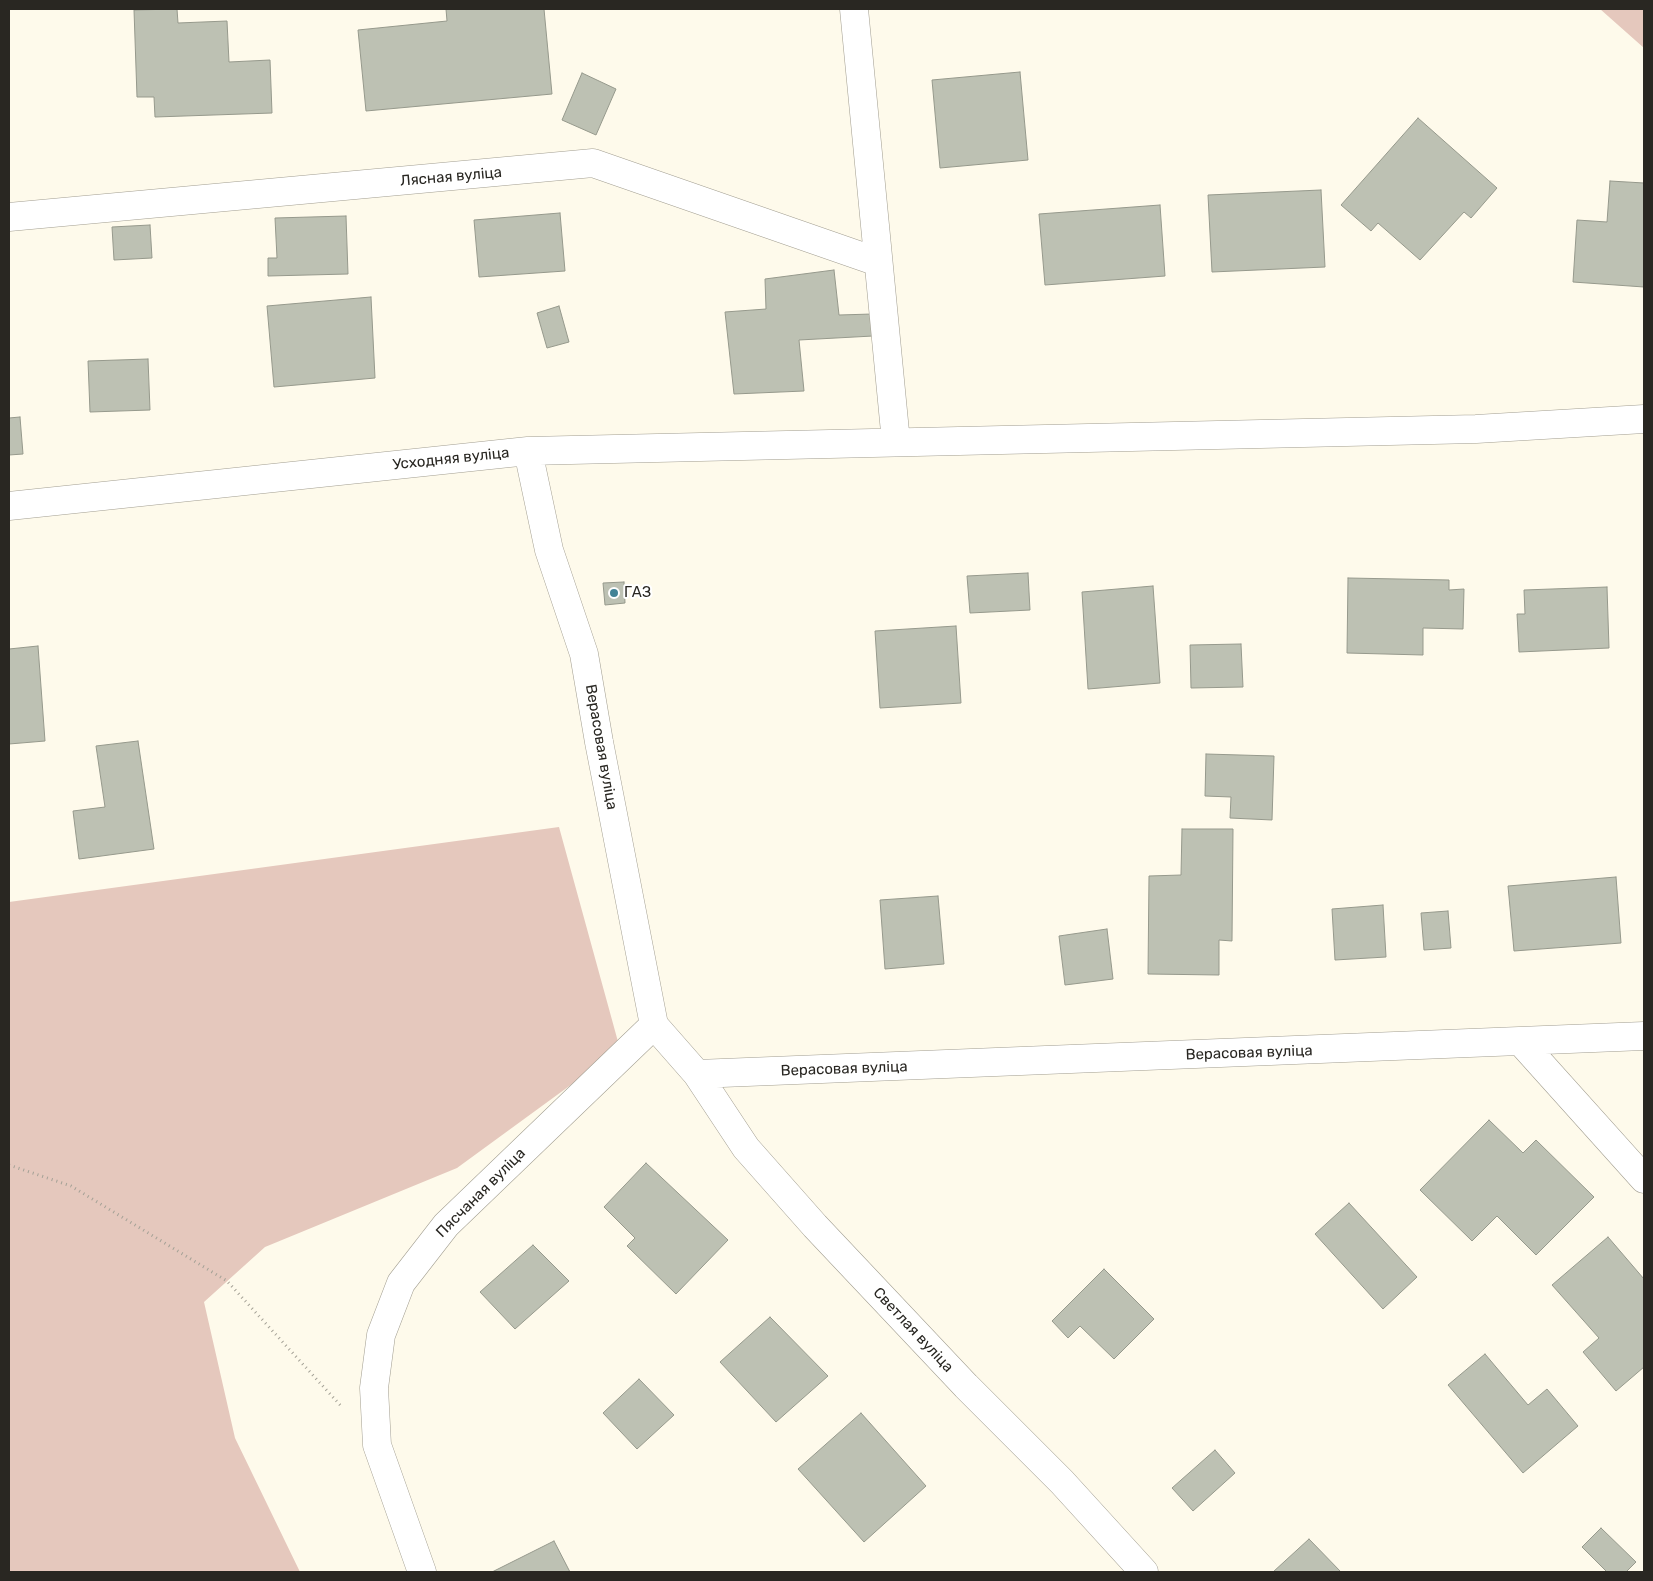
<!DOCTYPE html>
<meta charset="utf-8">
<style>
body{margin:0}
#map{position:relative;width:1653px;height:1581px;overflow:hidden;background:#fefaeb;font-family:Rubik,sans-serif}
canvas{display:block}
.frame{position:absolute;inset:0;border:10px solid #292722;pointer-events:none}
</style>
<div id="map">
<canvas width="1653" height="1581"></canvas>
<div class="frame"></div>
</div>
<script>
const g = document.querySelector('canvas').getContext('2d');
g.lineJoin = 'round';
function fillPath(path, color) {
  g.fillStyle = color;
  g.fill(path, 'evenodd');
}
function poly(rows) {
  const path = new Path2D();
  for (const r of rows) {
    path.moveTo(r[0], r[1]);
    for (let i = 2; i < r.length; i += 2) path.lineTo(r[i], r[i + 1]);
  }
  return path;
}
function trace(path, color, width, dash) {
  g.strokeStyle = color;
  g.lineWidth = width;
  g.lineCap = dash ? 'butt' : 'round';
  g.setLineDash(dash || []);
  g.stroke(path);
}
function label(font, color, halo, rows, align = 'center') {
  g.font = font + ' Rubik,sans-serif';
  g.lineWidth = 4;
  g.setLineDash([]);
  g.textBaseline = 'middle';
  g.strokeStyle = halo;
  g.fillStyle = color;
  for (const [text, x, y, turn = 0] of rows) {
    g.save();
    g.translate(x, y);
    g.rotate((+turn || 0) * Math.PI / 180);
    g.textAlign = isNaN(turn) ? turn : align;
    if (halo) g.strokeText(text, 0, 0);
    g.fillText(text, 0, 0);
    g.restore();
  }
}
fillPath(poly([
 [1600,9,1644,9,1644,48],
 [559,827,620,1049,457,1168,265,1247,204,1302,235,1438,300,1572,9,1572,9,902]
]), '#e5c8bd');
const building = poly([
 [177,9,178,23,227,21,229,62,270,60,272,113,155,117,154,97,137,97,134,10,177,9],
 [446,9,544,9,552,94,366,111,358,30,447,21,446,9],
 [1020,72,1028,160,940,168,932,80,1020,72],
 [582,73,616,89,596,135,562,120,582,73],
 [1418,118,1497,188,1471,218,1464,212,1420,260,1378,223,1371,231,1341,205,1418,118],
 [1610,181,1644,183,1644,287,1573,282,1577,220,1607,222,1610,181],
 [1321,190,1325,267,1212,272,1208,195,1321,190],
 [1160,205,1165,276,1045,285,1039,214,1160,205],
 [560,213,565,271,479,277,474,220,560,213],
 [346,216,348,274,268,276,268,258,277,258,275,218,346,216],
 [150,225,152,258,114,260,112,227,150,225],
 [834,270,839,315,872,314,873,336,799,340,804,391,734,394,725,312,766,309,765,279,834,270],
 [371,297,375,378,274,387,267,306,371,297],
 [559,306,569,342,547,348,537,313,559,306],
 [148,359,150,410,90,412,88,361,148,359],
 [20,417,23,454,9,455,9,418,20,417],
 [1028,573,1030,610,970,613,967,576,1028,573],
 [1348,578,1449,580,1449,590,1464,589,1463,629,1423,628,1423,655,1347,653,1348,578],
 [624,582,625,603,605,605,603,583,624,582],
 [1153,586,1160,683,1088,689,1082,592,1153,586],
 [1607,587,1609,648,1519,652,1517,614,1525,614,1524,590,1607,587],
 [956,626,961,703,880,708,875,631,956,626],
 [1241,644,1243,687,1191,688,1190,645,1241,644],
 [38,646,45,741,9,744,9,649,38,646],
 [138,741,154,849,79,859,73,811,105,807,96,746,138,741],
 [1206,754,1274,756,1272,820,1230,818,1231,797,1205,796,1206,754],
 [1182,829,1233,829,1232,941,1219,940,1219,975,1148,974,1149,876,1181,875,1182,829],
 [1616,877,1621,943,1514,951,1508,886,1616,877],
 [938,896,944,964,885,969,880,900,938,896],
 [1383,905,1386,957,1335,960,1332,909,1383,905],
 [1448,911,1451,948,1424,950,1421,913,1448,911],
 [1107,929,1113,979,1065,985,1059,936,1107,929],
 [1489,1120,1523,1153,1536,1140,1594,1197,1536,1255,1497,1216,1472,1241,1420,1190,1489,1120],
 [646,1163,728,1240,676,1294,627,1246,635,1238,604,1207,646,1163],
 [1349,1203,1417,1277,1383,1309,1315,1234,1349,1203],
 [1608,1237,1644,1279,1644,1367,1616,1391,1583,1352,1599,1338,1552,1285,1608,1237],
 [533,1245,569,1281,515,1329,480,1292,533,1245],
 [1104,1269,1154,1319,1114,1359,1080,1326,1068,1338,1052,1321,1104,1269],
 [770,1317,828,1376,776,1422,720,1362,770,1317],
 [1485,1354,1528,1405,1547,1389,1578,1426,1523,1473,1448,1385,1485,1354],
 [639,1379,674,1415,637,1449,603,1413,639,1379],
 [861,1413,926,1486,864,1542,798,1469,861,1413],
 [1215,1450,1235,1473,1193,1511,1172,1488,1215,1450],
 [1601,1528,1636,1562,1626,1572,1607,1572,1582,1547,1601,1528],
 [1309,1539,1341,1572,1273,1572,1309,1539],
 [554,1541,570,1572,492,1572,554,1541]
]);
fillPath(building, '#bdc1b3');
trace(building, '#96998c', 1);
const minor = poly([
 [854,9,896,442],
 [9,217,593,163,878,262],
 [528,451,549,550,584,654,599,742,654,1025,697,1074,1644,1036],
 [9,506,528,451,1476,429,1644,419],
 [1521,1042,1644,1179],
 [697,1074,746,1148,815,1226,966,1386,1062,1482,1144,1572],
 [422,1572,377,1445,374,1388,381,1335,401,1283,446,1225,654,1025]
]);
trace(minor, '#a29e91', 29);
trace(poly([
 [9,1165,71,1186,227,1281,341,1406]
]), '#a4a196', 3, [1, 4]);
trace(minor, '#fff', 28);
for (const [x, y, r, color] of [
 [614,593,5,"#428295"]
]) {
  const dot = new Path2D();
  dot.arc(x, y, r, 0, 2 * Math.PI);
  g.fillStyle = color;
  g.fill(dot);
  trace(dot, '#fff', 2);
}
label('15px', '#292722', '#fff', [
 ["Лясная вуліца",451,177,-5],
 ["Усходняя вуліца",451,459,-6],
 ["Верасовая вуліца",601,747,80],
 ["Верасовая вуліца",1249,1053,-2],
 ["Верасовая вуліца",844,1069,-2],
 ["Пясчаная вуліца",481,1193,-45],
 ["Светлая вуліца",913,1330,47]
]);
label('15px', '#292722', '#fff', [
 ["ГАЗ",624,593]
], 'left');
</script>
